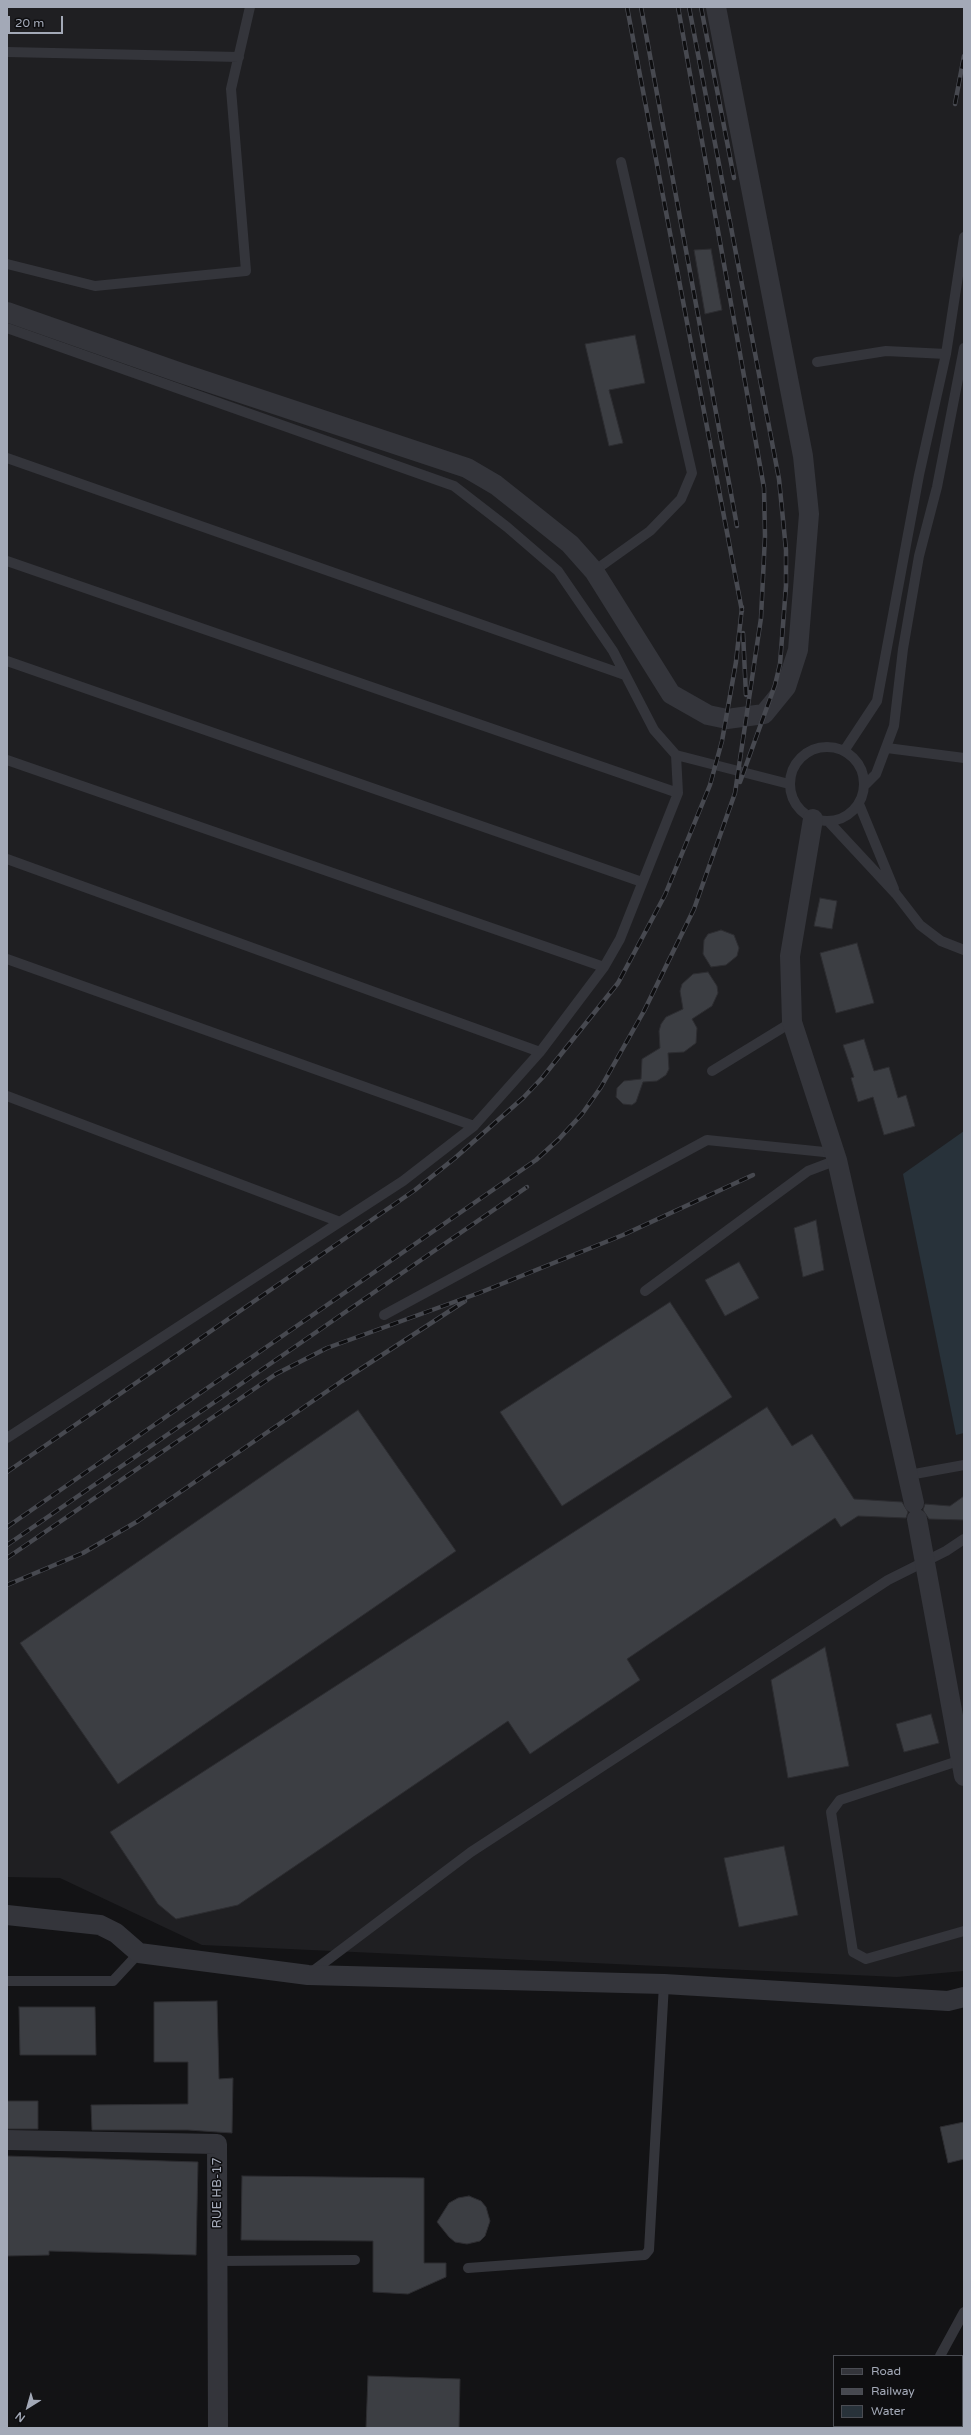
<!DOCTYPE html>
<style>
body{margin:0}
#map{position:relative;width:971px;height:2435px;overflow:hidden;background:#131315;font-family:"Varela Round",sans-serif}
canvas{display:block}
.frame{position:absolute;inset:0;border:8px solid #a3a9b7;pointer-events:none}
.legend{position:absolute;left:833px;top:2355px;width:130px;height:72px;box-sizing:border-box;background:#0e0e10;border:1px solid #4a4c53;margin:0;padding:5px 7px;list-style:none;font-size:12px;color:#a3a9b7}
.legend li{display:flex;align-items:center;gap:8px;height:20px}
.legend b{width:20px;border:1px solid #4a4c53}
.north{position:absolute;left:8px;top:2387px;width:40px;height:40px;-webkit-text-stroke:3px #0e0e10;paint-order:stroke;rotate:217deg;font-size:11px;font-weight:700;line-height:16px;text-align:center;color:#a3a9b7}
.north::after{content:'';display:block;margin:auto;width:14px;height:18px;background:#a3a9b7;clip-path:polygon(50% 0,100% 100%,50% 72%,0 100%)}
.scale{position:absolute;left:8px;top:16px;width:55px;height:18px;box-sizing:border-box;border:2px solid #a3a9b7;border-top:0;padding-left:5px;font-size:12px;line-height:14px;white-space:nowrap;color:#a3a9b7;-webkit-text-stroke:3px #0e0e10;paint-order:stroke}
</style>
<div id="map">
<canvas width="971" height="2435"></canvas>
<div class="frame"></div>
<ul class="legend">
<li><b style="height:5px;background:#34353b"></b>Road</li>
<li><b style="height:5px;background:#474950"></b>Railway</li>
<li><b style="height:11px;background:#28323a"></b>Water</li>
</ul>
<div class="north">N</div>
<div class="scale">20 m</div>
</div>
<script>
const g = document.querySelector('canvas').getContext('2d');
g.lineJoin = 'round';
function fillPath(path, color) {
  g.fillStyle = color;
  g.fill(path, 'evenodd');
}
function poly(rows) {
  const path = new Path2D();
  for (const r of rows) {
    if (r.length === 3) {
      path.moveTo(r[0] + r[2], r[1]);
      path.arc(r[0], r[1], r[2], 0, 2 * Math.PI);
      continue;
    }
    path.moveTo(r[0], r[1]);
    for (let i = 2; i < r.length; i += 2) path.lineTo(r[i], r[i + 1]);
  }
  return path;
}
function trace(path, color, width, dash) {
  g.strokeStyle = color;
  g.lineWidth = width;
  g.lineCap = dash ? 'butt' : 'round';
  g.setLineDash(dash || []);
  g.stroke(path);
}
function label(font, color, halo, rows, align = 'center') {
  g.font = font + ' "Varela Round",sans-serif';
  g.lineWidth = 3;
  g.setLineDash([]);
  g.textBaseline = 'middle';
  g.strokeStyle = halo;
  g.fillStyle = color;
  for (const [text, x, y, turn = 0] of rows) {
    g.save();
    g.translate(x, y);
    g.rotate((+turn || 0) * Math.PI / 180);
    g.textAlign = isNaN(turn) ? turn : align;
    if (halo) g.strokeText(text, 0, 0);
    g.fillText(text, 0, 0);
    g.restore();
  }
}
fillPath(poly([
 [7,7,964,7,964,1971,897,1977,202,1945,60,1878,7,1877]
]), '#1f1f22');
fillPath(poly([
 [964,1131,964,1433,956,1435,903,1174]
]), '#28323a');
const building = poly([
 [711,249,722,310,705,314,694,250,711,249],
 [635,335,645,383,609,390,623,443,609,446,585,344,635,335],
 [820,898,837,901,832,929,814,926,820,898],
 [721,930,734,935,739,948,737,956,726,965,711,967,703,954,704,940,708,934,721,930],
 [857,943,874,1003,836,1013,820,953,857,943],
 [708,972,717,986,718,993,712,1006,692,1019,697,1028,696,1043,684,1052,668,1053,669,1069,666,1075,657,1081,643,1082,636,1102,632,1105,623,1104,616,1097,617,1088,624,1081,641,1079,642,1059,660,1048,659,1031,661,1024,666,1017,683,1009,680,991,682,984,693,974,708,972],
 [864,1039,874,1071,889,1067,898,1098,906,1095,915,1126,884,1135,873,1097,858,1102,851,1078,854,1077,843,1045,864,1039],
 [816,1220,824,1270,803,1277,794,1228,816,1220],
 [739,1262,759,1298,725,1316,705,1280,739,1262],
 [670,1302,732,1397,562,1506,500,1412,670,1302],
 [767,1407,792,1446,812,1434,854,1499,902,1502,908,1512,906,1518,858,1516,841,1527,835,1518,627,1659,640,1680,530,1754,508,1721,238,1905,176,1919,158,1904,110,1832,767,1407],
 [358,1410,456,1551,118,1784,20,1643,358,1410],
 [964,1496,964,1520,929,1519,923,1510,925,1504,950,1506,964,1496],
 [825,1647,849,1766,788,1778,771,1680,825,1647],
 [931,1714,939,1743,904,1752,896,1724,931,1714],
 [784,1846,798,1915,739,1927,724,1858,784,1846],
 [217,2001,219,2079,233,2078,232,2133,188,2130,92,2130,91,2105,188,2104,188,2062,154,2062,154,2002,217,2001],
 [19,2007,95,2007,96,2055,20,2055,19,2007],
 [7,2101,38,2101,38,2129,7,2129,7,2101],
 [964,2122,964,2159,948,2163,940,2127,964,2122],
 [7,2156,198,2162,196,2255,49,2251,49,2255,7,2256,7,2156],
 [242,2176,424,2178,424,2263,446,2263,446,2277,408,2294,373,2292,373,2241,241,2240,242,2176],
 [469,2196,481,2201,486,2207,490,2221,485,2236,480,2241,467,2244,455,2242,449,2237,437,2222,449,2203,458,2198,469,2196],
 [368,2376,460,2379,459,2428,366,2428,368,2376]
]);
fillPath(building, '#3c3e43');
trace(building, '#2d2d31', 1);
trace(poly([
 [7,52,239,57],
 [7,264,95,286,246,271,231,89,250,7],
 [7,328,454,486,507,527,558,571,613,651,654,730,676,755,678,793,620,939,604,967,540,1052,474,1126,403,1181,7,1438],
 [817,362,886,351,946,354],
 [7,458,625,675],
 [7,561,678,793],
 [594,571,650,531,681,499,692,473,621,162],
 [7,661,642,882],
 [827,784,37],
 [887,748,964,758],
 [844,751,877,701,919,475,946,354,964,237],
 [676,755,789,784],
 [7,760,604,967],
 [864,786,876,774,894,726,903,649,919,556,937,487,964,348],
 [859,804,894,889],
 [829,822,896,894,920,925,941,941,964,950],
 [7,859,540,1052],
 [7,959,474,1126],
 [712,1071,792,1022],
 [7,1096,340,1222],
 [645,1291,808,1171,837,1160],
 [384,1315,707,1140,834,1153],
 [909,1475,964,1465],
 [961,1760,840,1800,831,1812,853,1952,866,1959,964,1931],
 [309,1974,471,1852,888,1580,946,1551,964,1539],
 [7,1981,113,1981,139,1953],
 [218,2261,355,2260],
 [468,2268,645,2255,649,2250,664,1984],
 [940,2356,964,2312],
 [903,2428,904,2426]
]), '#34353b', 10);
trace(poly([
 [7,312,181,373,467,468,496,485,525,508,570,544,594,571,671,694,708,715,727,719,764,714,786,687,798,650,809,514,803,456,716,7],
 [813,819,790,956,792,1022,837,1160,914,1503],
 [917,1519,964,1776],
 [7,1915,100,1925,116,1933,139,1953,308,1975,664,1984,948,2001,964,1997],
 [7,2140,217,2144,218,2428]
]), '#34353b', 20);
const rail = poly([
 [627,7,742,611],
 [641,7,737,526],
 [689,7,779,479,786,550,786,586,780,664,775,685,740,782],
 [701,7,734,178],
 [955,104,964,56],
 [743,633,746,695],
 [7,1472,415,1190,455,1158,523,1098,542,1078,618,983,665,895,710,785,722,741,736,662,742,607],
 [7,1527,536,1160,559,1139,582,1114,601,1087,644,1011,694,909,735,793,761,618,765,536,764,488,759,460,678,7],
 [7,1545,527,1187],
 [7,1558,276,1374,327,1348,479,1293,623,1235,753,1175],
 [7,1585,83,1553,138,1521,342,1381,465,1301]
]);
trace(rail, '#474950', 4.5);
trace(rail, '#0e0e10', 3, [9]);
label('13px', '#a3a9b7', '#0e0e10', [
 ["RUE HB-17",218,2193,-90]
]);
</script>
